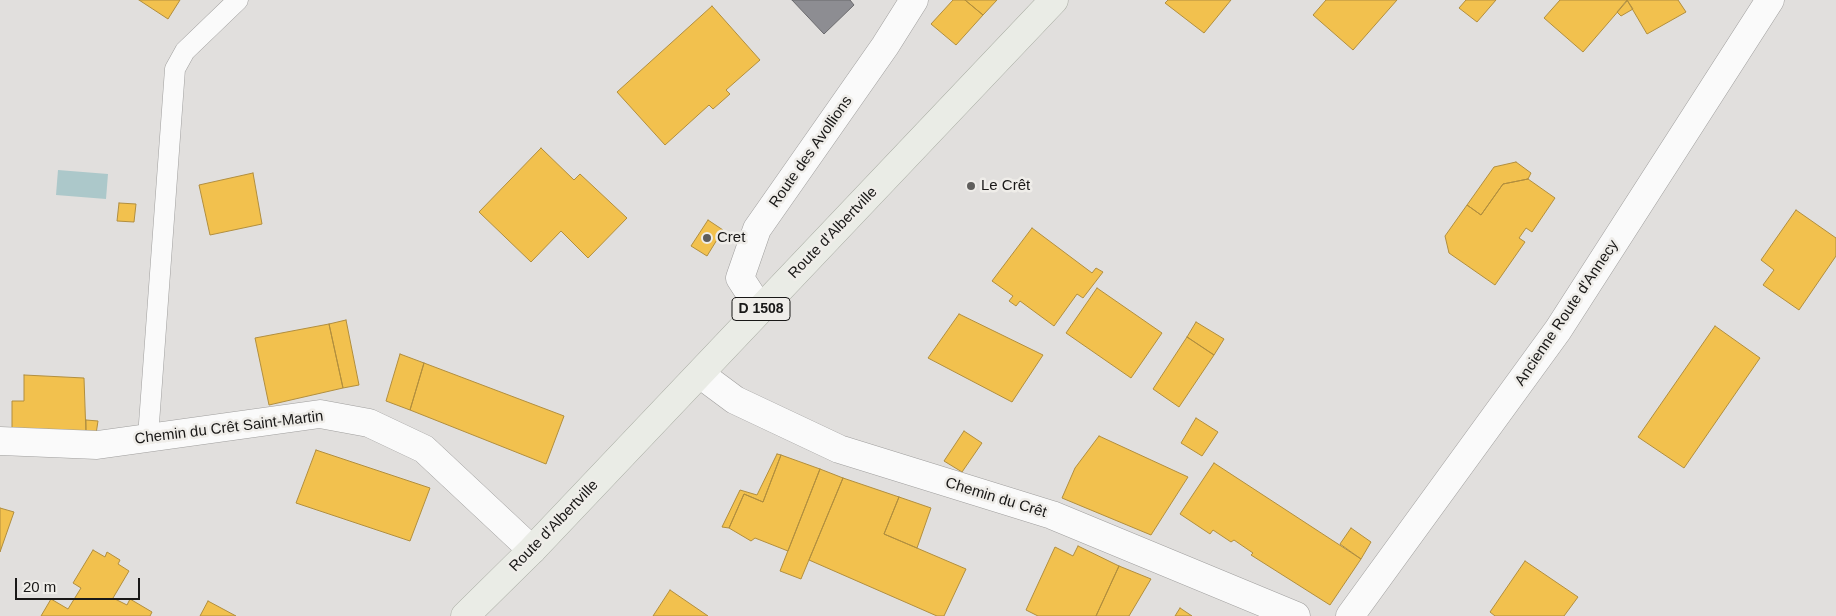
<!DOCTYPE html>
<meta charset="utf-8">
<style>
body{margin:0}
#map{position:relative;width:1836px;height:616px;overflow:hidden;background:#e1dfdd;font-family:Arial,sans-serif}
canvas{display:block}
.scale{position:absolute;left:15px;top:578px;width:125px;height:22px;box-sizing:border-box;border:2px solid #191817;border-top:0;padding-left:6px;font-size:15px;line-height:18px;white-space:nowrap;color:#191817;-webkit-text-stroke:4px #efede9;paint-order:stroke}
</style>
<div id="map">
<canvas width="1836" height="616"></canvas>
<div class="scale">20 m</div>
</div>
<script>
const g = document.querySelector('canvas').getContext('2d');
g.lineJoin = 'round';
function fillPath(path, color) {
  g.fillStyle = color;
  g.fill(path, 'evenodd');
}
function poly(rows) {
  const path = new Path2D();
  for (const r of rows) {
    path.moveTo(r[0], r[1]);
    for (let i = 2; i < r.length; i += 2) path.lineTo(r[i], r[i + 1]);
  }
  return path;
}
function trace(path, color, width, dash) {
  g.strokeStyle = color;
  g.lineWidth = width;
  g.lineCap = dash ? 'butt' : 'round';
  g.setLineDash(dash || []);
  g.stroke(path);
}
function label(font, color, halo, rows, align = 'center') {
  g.font = font + ' Arial,sans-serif';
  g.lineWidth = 5;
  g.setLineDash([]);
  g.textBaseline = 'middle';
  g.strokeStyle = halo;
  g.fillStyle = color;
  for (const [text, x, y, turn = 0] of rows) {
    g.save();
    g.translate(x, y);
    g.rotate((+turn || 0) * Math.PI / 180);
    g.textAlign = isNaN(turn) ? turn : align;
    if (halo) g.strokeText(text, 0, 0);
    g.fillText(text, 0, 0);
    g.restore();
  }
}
fillPath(poly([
 [58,170,108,174,106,199,56,195]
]), '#acc8ca');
const homes = poly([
 [139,0,180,0,168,19,139,0],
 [953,0,965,0,983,15,956,45,931,24,953,0],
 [965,0,997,0,983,15,965,0],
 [1168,0,1231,0,1204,33,1165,3,1168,0],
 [1326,0,1397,0,1353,50,1313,15,1326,0],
 [1466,0,1496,0,1477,22,1459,8,1466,0],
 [1560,0,1626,0,1627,1,1583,52,1544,18,1560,0],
 [1627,0,1633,9,1621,16,1617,12,1627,0],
 [1627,0,1678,0,1686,12,1647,34,1627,0],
 [712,6,760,60,726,90,730,94,721,102,713,109,709,105,665,145,617,92,712,6],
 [541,148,574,180,580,174,627,218,588,258,561,231,531,262,479,212,541,148],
 [1516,162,1531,173,1528,179,1503,184,1481,215,1467,205,1494,167,1516,162],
 [253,173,262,224,210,235,199,185,253,173],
 [1528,179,1555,198,1532,232,1526,228,1519,238,1525,242,1495,285,1449,253,1445,236,1467,205,1481,215,1503,184,1528,179],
 [119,203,136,204,134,222,117,221,119,203],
 [1796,210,1836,238,1836,256,1799,310,1763,285,1774,270,1761,260,1796,210],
 [708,220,723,230,707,256,691,246,708,220],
 [1032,228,1092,273,1096,268,1103,272,1083,298,1077,294,1054,326,1020,301,1016,306,1009,301,1013,296,992,281,1032,228],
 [1097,288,1162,333,1131,378,1066,333,1097,288],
 [959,314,1043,355,1012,402,928,358,959,314],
 [346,320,359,385,343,388,329,324,346,320],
 [1196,322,1224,339,1214,355,1187,337,1196,322],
 [329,324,343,388,269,405,255,338,329,324],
 [1715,326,1760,358,1684,468,1638,437,1715,326],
 [1187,337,1214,355,1179,407,1153,389,1187,337],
 [400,354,424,363,410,410,386,401,400,354],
 [424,363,564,416,546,464,410,410,424,363],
 [24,375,84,378,86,435,12,431,12,401,24,401,24,375],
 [1196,418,1218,432,1202,456,1181,443,1196,418],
 [86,420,98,421,96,434,86,435,86,420],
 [964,431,982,443,962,472,944,461,964,431],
 [1099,436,1188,477,1151,535,1062,498,1075,468,1099,436],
 [316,450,430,488,410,541,296,503,316,450],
 [777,454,781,455,763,502,744,494,729,528,722,527,740,490,757,495,777,454],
 [781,455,820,469,788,551,755,538,751,541,729,528,744,494,763,502,781,455],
 [1214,463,1361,559,1330,605,1251,555,1253,553,1234,540,1231,542,1213,530,1210,534,1180,514,1214,463],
 [820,469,843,478,801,579,780,571,820,469],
 [843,478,899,497,884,534,966,569,944,616,937,616,809,560,843,478],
 [899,497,931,508,917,548,884,534,899,497],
 [0,508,14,512,0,552,0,508],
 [1351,528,1371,542,1361,559,1340,544,1351,528],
 [1078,546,1119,566,1096,616,1038,616,1026,610,1055,547,1073,556,1078,546],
 [93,550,105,557,107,552,120,560,118,564,129,571,113,598,127,605,130,599,152,612,150,616,41,616,51,599,68,609,81,588,73,583,93,550],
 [1525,561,1578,597,1564,616,1495,616,1490,612,1525,561],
 [1119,566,1151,579,1129,616,1096,616,1119,566],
 [670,590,708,616,653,616,670,590],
 [208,601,236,616,200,616,208,601],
 [1180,608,1192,616,1175,616,1180,608]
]);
fillPath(homes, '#f2c14e');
trace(homes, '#b18e3e', 1);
const industry = poly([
 [792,0,850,0,854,5,824,34,792,0]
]);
fillPath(industry, '#8d8d92');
trace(industry, '#6a6a6d', 1);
const service = poly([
 [148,437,175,69,185,51,238,0]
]);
const minor = poly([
 [760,309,740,278,757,229,885,46,914,0],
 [700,374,735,400,839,449,1052,515,1296,616],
 [0,441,97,445,320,414,369,423,424,449,532,550],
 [1350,616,1558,330,1770,0]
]);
const primary = poly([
 [465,616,532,550,1054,0]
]);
trace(service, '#9f9e9d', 21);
trace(minor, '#9f9e9d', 29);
trace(primary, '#a6aaa0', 29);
trace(service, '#fafafa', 20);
trace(minor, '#fafafa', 28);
trace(primary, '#eaece6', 28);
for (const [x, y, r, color] of [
 [971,186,5,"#5f5e5c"],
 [707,238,5,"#5f5e5c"]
]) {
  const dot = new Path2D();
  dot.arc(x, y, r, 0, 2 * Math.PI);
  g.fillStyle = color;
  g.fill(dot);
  trace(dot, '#efede9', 2);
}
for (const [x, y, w] of [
 [761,309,58]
]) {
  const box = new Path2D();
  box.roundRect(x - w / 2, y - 11.5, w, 23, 4);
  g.fillStyle = '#efede9';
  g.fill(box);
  trace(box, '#191817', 1);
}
label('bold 14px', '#191817', null, [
 ["D 1508",761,309]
]);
label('15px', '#191817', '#efede9', [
 ["Route des Avollions",811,152,-55],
 ["Route d'Albertville",833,233,-46],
 ["Ancienne Route d'Annecy",1567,313,-56],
 ["Chemin du Crêt Saint-Martin",229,428,-7],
 ["Chemin du Crêt",996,498,17],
 ["Route d'Albertville",554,526,-46]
]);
label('15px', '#191817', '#efede9', [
 ["Le Crêt",981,186],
 ["Cret",717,238]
], 'left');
</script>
